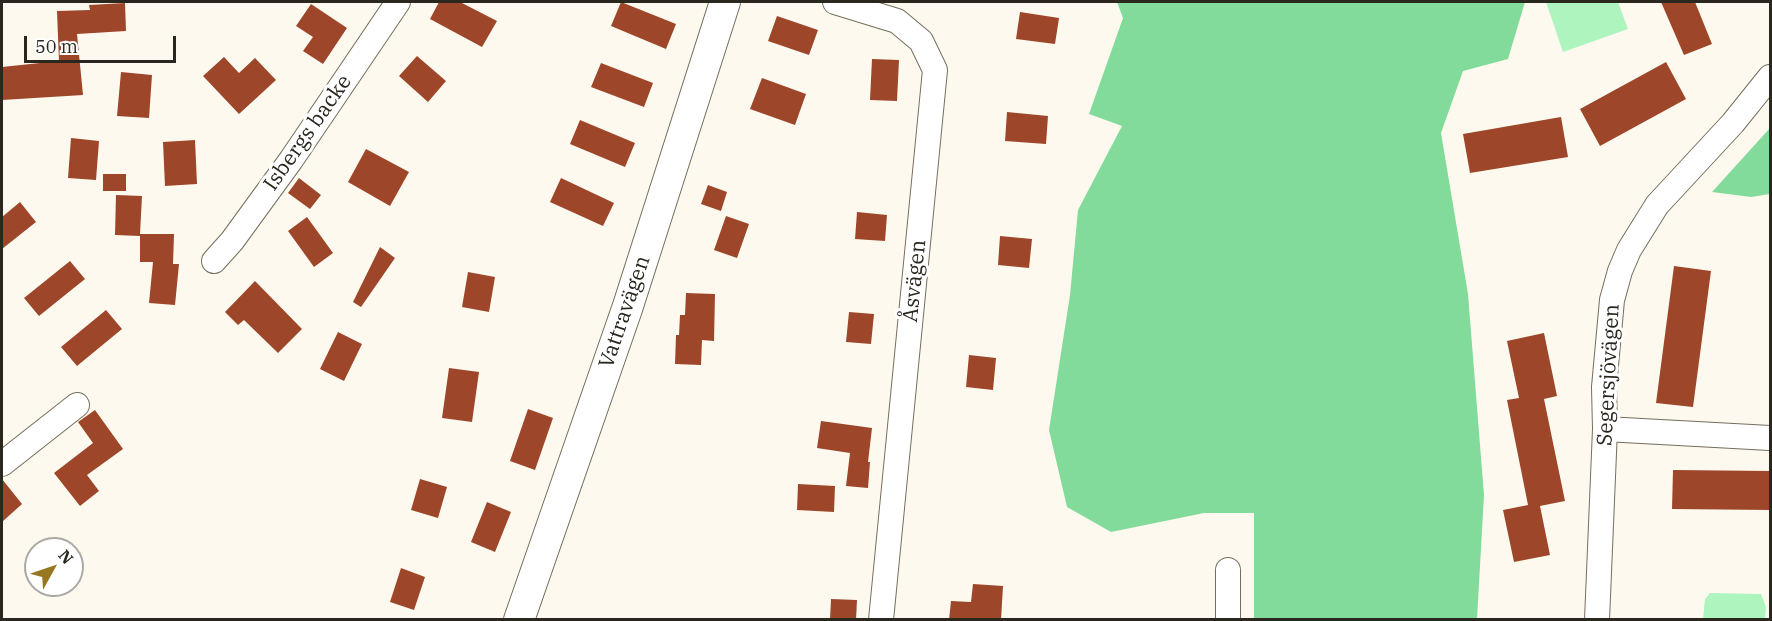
<!DOCTYPE html>
<meta charset="utf-8">
<style>
body{margin:0}
#map{position:relative;width:1772px;height:621px;overflow:hidden;background:#fef9ee;font-family:"IBM Plex Serif",serif}
canvas{display:block}
.frame{position:absolute;inset:0;border:3px solid #2a271f;pointer-events:none}
.north{position:absolute;left:24px;top:537px;width:60px;height:60px;box-sizing:border-box;background:#fff;border:2px solid #aaa9a5;border-radius:50%;rotate:50deg;font-size:16px;font-weight:700;line-height:24px;text-align:center;color:#2a271f}
.north::after{content:'';display:block;margin:auto;width:21px;height:27px;background:#977821;clip-path:polygon(50% 0,100% 100%,50% 72%,0 100%)}
.scale{position:absolute;left:24px;top:36px;width:152px;height:27px;box-sizing:border-box;border:3px solid #2a271f;border-top:0;padding-left:8px;font-size:18px;line-height:21px;white-space:nowrap;color:#2a271f;-webkit-text-stroke:4px #fff;paint-order:stroke}
</style>
<div id="map">
<canvas width="1772" height="621"></canvas>
<div class="frame"></div>
<div class="north">N</div>
<div class="scale">50 m</div>
</div>
<script>
const g = document.querySelector('canvas').getContext('2d');
g.lineJoin = 'round';
function fillPath(path, color) {
  g.fillStyle = color;
  g.fill(path, 'evenodd');
}
function poly(rows) {
  const path = new Path2D();
  for (const r of rows) {
    path.moveTo(r[0], r[1]);
    for (let i = 2; i < r.length; i += 2) path.lineTo(r[i], r[i + 1]);
  }
  return path;
}
function trace(path, color, width, dash) {
  g.strokeStyle = color;
  g.lineWidth = width;
  g.lineCap = dash ? 'butt' : 'round';
  g.setLineDash(dash || []);
  g.stroke(path);
}
function label(font, color, halo, rows, align = 'center') {
  g.font = font + ' "IBM Plex Serif",serif';
  g.lineWidth = 6;
  g.setLineDash([]);
  g.textBaseline = 'middle';
  g.strokeStyle = halo;
  g.fillStyle = color;
  for (const [text, x, y, turn = 0] of rows) {
    g.save();
    g.translate(x, y);
    g.rotate((+turn || 0) * Math.PI / 180);
    g.textAlign = isNaN(turn) ? turn : align;
    if (halo) g.strokeText(text, 0, 0);
    g.fillText(text, 0, 0);
    g.restore();
  }
}
fillPath(poly([
 [1546,2,1618,2,1628,29,1563,52],
 [1710,593,1761,594,1766,607,1765,619,1703,619,1705,599]
]), '#adf4bf');
fillPath(poly([
 [1117,2,1525,2,1508,59,1463,71,1441,133,1468,294,1484,495,1477,619,1254,619,1254,513,1204,513,1111,532,1067,507,1049,430,1070,295,1078,210,1122,126,1089,114,1123,18],
 [1770,128,1770,194,1751,197,1712,192]
]), '#83db9b');
fillPath(poly([
 [439,2,460,2,497,21,482,47,430,19],
 [621,2,676,24,666,49,611,26],
 [1661,2,1695,2,1712,44,1684,55],
 [125,3,126,31,77,34,83,95,2,100,2,67,59,61,57,11,90,10,89,5],
 [311,4,347,28,323,64,303,51,313,37,296,26],
 [1020,12,1059,18,1055,44,1016,39],
 [777,16,818,30,809,55,768,41],
 [417,56,446,81,428,102,399,76],
 [224,57,239,73,255,58,276,80,239,114,203,76],
 [872,59,899,60,897,101,870,100],
 [1666,62,1686,99,1600,146,1580,109],
 [601,63,653,83,644,107,591,87],
 [121,72,152,75,149,118,117,116],
 [762,78,806,94,795,125,750,109],
 [1007,112,1048,116,1046,144,1005,141],
 [1561,117,1568,157,1470,173,1463,134],
 [580,120,635,143,625,167,570,144],
 [71,138,99,141,96,180,68,178],
 [195,140,197,184,165,186,163,142],
 [366,149,409,172,390,206,348,182],
 [103,174,126,174,126,191,103,191],
 [299,178,321,195,310,209,288,193],
 [561,178,614,203,603,226,550,202],
 [708,185,727,192,721,211,701,204],
 [116,195,142,196,140,234,174,234,173,264,179,264,175,305,149,303,153,262,140,262,140,236,115,235],
 [20,202,36,222,2,249,2,217],
 [857,212,887,215,885,241,855,239],
 [726,216,749,224,737,258,714,250],
 [307,217,333,253,314,267,288,231],
 [1000,236,1032,239,1029,268,998,265],
 [380,247,395,258,361,307,353,302],
 [70,261,85,279,39,316,24,298],
 [1674,266,1711,271,1693,407,1656,403],
 [468,272,495,277,489,312,462,307],
 [255,281,302,329,278,353,244,320,238,325,225,312],
 [686,293,715,294,714,341,702,340,701,365,675,364,676,335,679,335,680,315,685,315],
 [106,310,122,329,77,366,61,347],
 [849,312,874,314,871,344,846,342],
 [338,332,362,344,344,381,320,369],
 [1544,333,1557,396,1544,399,1565,501,1540,506,1550,555,1514,562,1503,510,1528,505,1507,400,1519,398,1507,341],
 [969,355,996,358,993,390,966,387],
 [449,368,479,372,472,422,442,418],
 [528,409,553,418,535,470,510,461],
 [95,410,123,449,87,475,99,491,80,506,54,473,93,443,78,422],
 [821,421,872,428,868,462,870,462,868,488,846,486,850,453,817,448],
 [1673,470,1770,471,1770,510,1672,509],
 [2,479,22,504,2,522],
 [420,479,447,487,438,518,411,510],
 [798,484,835,486,834,512,797,510],
 [487,502,511,512,495,552,471,542],
 [401,568,425,577,414,610,390,602],
 [973,584,1003,586,1001,620,949,620,951,601,971,602],
 [831,599,857,600,856,620,830,620]
]), '#9d462a');
const minor = poly([
 [835,2,897,21,921,41,935,70,881,620],
 [214,261,232,241,291,160,398,2],
 [1605,429,1770,438],
 [2,464,77,405],
 [1228,620,1228,570],
 [1597,620,1605,429,1604,387,1612,300,1620,271,1629,250,1657,205,1733,123,1770,77]
]);
const tertiary = poly([
 [519,620,628,306,725,2]
]);
trace(minor, '#756e5d', 26);
trace(tertiary, '#756e5d', 32);
trace(minor, '#fff', 24);
trace(tertiary, '#fff', 30);
label('21px', '#2a271f', '#fff', [
 ["Isbergs backe",308,133,-55],
 ["Åsvägen",915,281,-84],
 ["Vattravägen",625,312,-71],
 ["Segersjövägen",1609,375,-87]
]);
</script>
